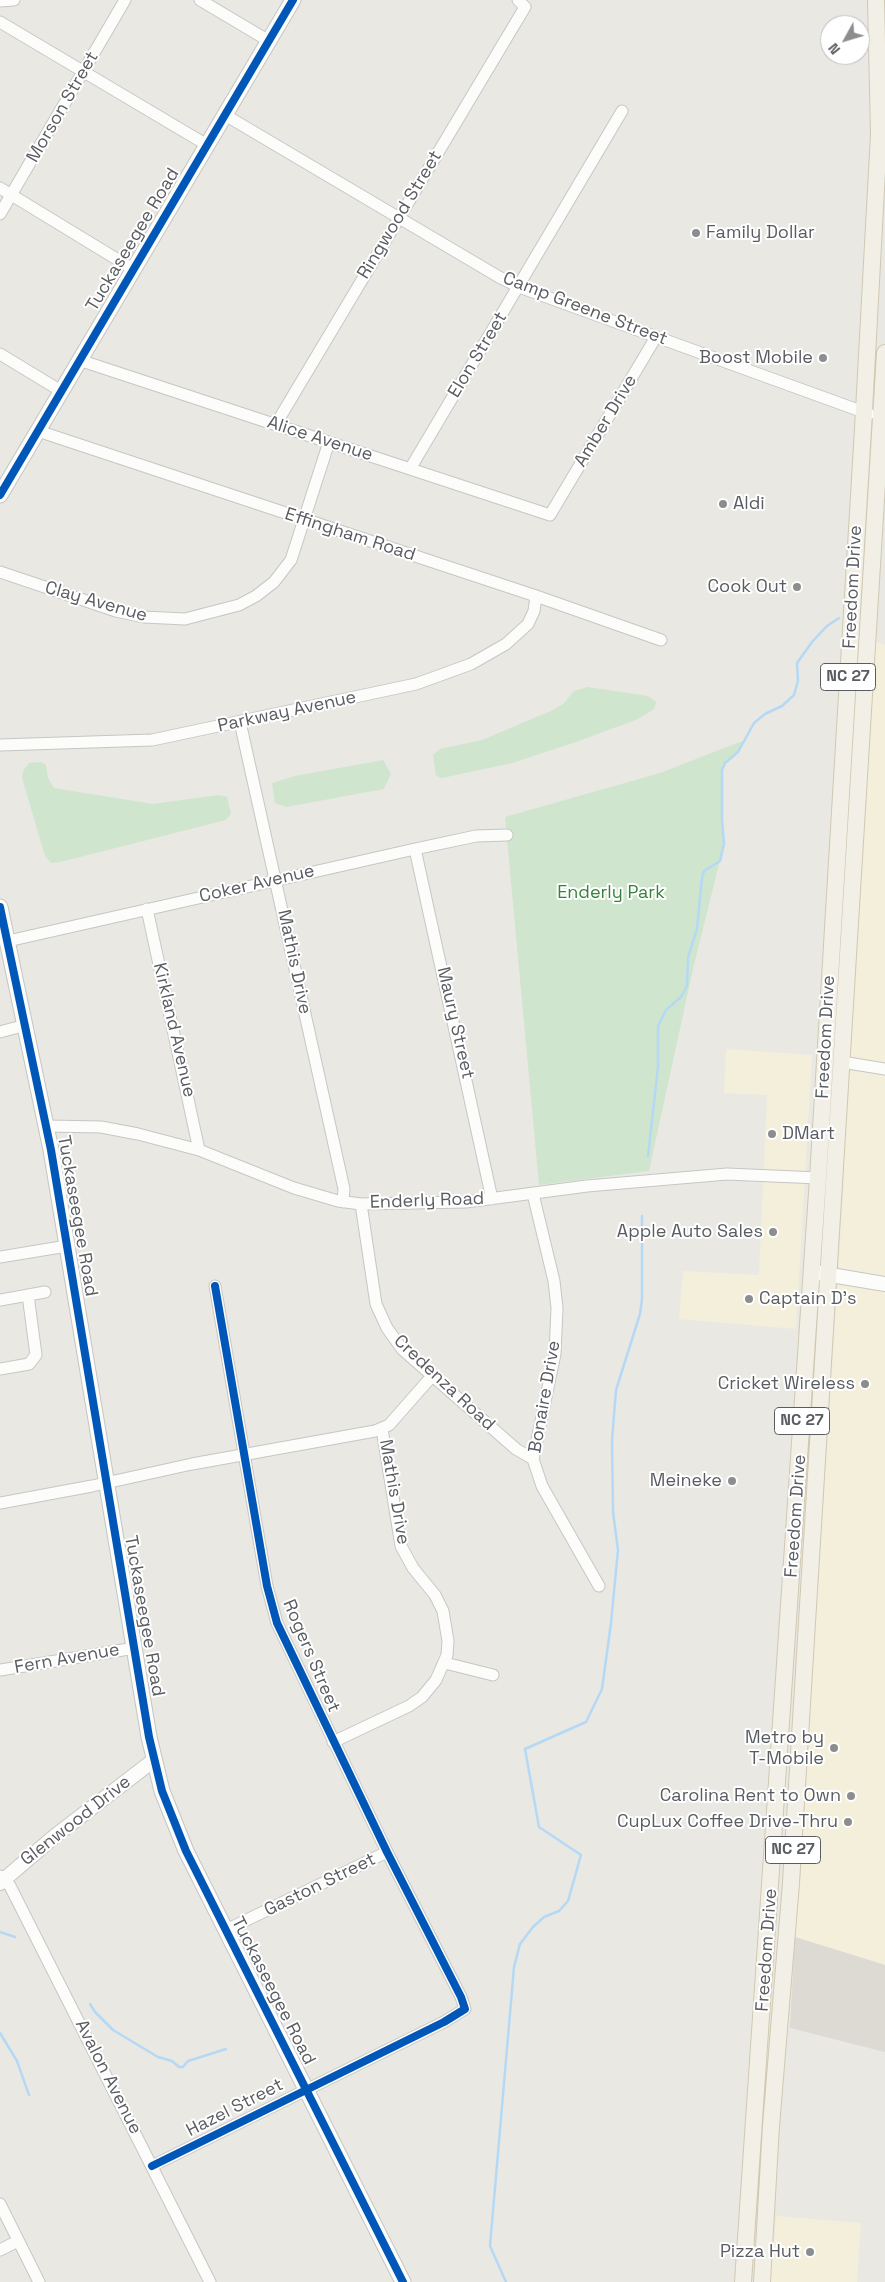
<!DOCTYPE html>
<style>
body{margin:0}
#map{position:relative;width:885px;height:2282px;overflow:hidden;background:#e9e8e3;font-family:"Space Grotesk",sans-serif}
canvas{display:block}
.north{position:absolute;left:820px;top:15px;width:50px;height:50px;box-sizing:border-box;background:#fff;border:1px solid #bdbec0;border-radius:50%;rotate:231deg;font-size:14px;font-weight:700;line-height:20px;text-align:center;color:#595c61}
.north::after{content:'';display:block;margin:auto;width:18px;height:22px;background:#8b8d8e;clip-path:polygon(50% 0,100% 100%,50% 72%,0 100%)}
</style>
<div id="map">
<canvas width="885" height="2282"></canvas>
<div class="north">N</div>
</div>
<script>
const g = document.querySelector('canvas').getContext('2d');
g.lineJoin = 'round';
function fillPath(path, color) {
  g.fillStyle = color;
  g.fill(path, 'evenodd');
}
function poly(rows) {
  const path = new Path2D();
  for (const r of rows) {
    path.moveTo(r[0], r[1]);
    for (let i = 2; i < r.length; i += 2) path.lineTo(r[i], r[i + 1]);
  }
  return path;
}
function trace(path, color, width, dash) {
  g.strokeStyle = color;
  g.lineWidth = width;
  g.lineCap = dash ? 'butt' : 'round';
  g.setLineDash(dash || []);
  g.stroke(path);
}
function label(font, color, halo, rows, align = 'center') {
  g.font = font + ' "Space Grotesk",sans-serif';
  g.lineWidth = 4;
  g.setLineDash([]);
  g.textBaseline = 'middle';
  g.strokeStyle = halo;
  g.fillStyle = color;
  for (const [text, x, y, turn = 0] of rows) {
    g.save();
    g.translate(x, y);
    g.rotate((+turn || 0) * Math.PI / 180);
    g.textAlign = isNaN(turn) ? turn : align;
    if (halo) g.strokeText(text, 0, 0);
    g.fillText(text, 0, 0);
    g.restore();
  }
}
fillPath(poly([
 [873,641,885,645,885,1282,838,1273,844,1179,844,1064],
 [726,1049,812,1055,796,1329,679,1319,683,1271,759,1275,767,1095,724,1093],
 [838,1277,885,1286,885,1965,795,1937],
 [776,2216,861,2223,857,2282,770,2282]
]), '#f4efdb');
fillPath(poly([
 [795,1937,885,1965,885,2052,790,2028]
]), '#dcdad2');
fillPath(poly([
 [588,687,648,696,656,702,654,709,638,719,576,742,512,763,442,778,436,776,433,755,440,749,482,740,553,710,563,704,574,691],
 [745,740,738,752,725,763,722,770,722,819,724,844,693,969,649,1171,539,1185,505,817,660,773],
 [383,760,391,774,384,789,286,807,275,803,272,783,295,776],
 [41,762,46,765,48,778,54,788,153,804,218,795,227,797,231,814,226,820,60,862,51,863,45,856,22,778,23,771,29,763]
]), '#d0e5ce');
trace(poly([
 [648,1156,658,1067,658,1026,666,1010,681,997,687,986,688,957,697,929,702,878,704,871,720,861,724,844,722,819,722,770,725,763,738,752,754,723,765,714,782,706,794,695,798,681,797,663,812,642,827,626,839,618],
 [0,1932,15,1937],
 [90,2004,95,2012,113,2030,158,2057,172,2061,179,2067,183,2067,188,2061,226,2049],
 [0,2033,17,2061,29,2095],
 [506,2282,490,2246,514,1967,520,1944,533,1927,544,1917,559,1911,568,1901,581,1855,539,1827,525,1749,586,1722,602,1689,611,1623,618,1550,613,1512,612,1440,616,1390,640,1314,642,1299,642,1216]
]), '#b5d9f5', 2.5);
const minor = poly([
 [200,0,269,41],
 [0,1,14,0],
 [0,22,207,145],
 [225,115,499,277,519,287,869,414],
 [0,188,133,269],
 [0,214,125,0],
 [0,354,61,391],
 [79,360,550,515,656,337],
 [276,424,525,7,518,0],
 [38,431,536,596,661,640],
 [410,469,622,111],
 [0,572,116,611,144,617,185,619,239,605,256,596,274,582,291,560,329,442],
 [240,722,344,1189,343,1202],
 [0,745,152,740,416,684,471,664,506,644,528,624,534,611,536,596],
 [415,849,492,1199],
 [147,909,199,1150],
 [8,941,415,849,476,836,507,835],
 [0,1032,26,1025],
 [842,1062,885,1069],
 [47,1126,101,1127,138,1134,199,1150,294,1188,338,1201,361,1204,466,1202,587,1186,727,1174,818,1178],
 [533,1194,554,1281,557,1308,555,1354,533,1459,542,1486,599,1586],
 [361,1204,376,1304,387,1328,402,1349,516,1449,533,1459],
 [0,1257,67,1246],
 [0,1300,45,1292],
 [0,1369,29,1364,36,1355,28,1295],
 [0,1503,92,1486,192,1464,375,1431,389,1425,433,1375],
 [445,1663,493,1675],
 [0,1670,135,1648],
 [333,1742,409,1706,422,1697,436,1680,447,1655,448,1641,443,1611,435,1595,413,1568,401,1546,382,1429],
 [0,1876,10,1886,210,2282],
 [226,1930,387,1852],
 [152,2166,444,2022,465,2009,461,1997,387,1852,277,1623,267,1586,215,1286],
 [0,2204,39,2282],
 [0,2250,18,2241]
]);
const tertiary = poly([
 [819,1273,885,1284],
 [0,1883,55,1836,154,1760]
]);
const secondary = poly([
 [0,495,293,0],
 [0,907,51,1150,149,1737,162,1791,186,1851,403,2282]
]);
const primary = poly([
 [743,2282,818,1178,863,429,879,134,876,0],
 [762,2282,771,2126,791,1883,885,353]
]);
trace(minor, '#c6c6c5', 13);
trace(tertiary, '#c6c6c5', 16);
trace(secondary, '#c5c5c3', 17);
trace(primary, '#d0c8b1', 18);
trace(minor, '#fcfcfb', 11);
trace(tertiary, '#fcfcfb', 14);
trace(secondary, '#fcfcfb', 15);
trace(primary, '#f2f0e6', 16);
trace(poly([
 [0,495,293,0],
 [0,907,51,1150,149,1737,162,1791,186,1851,403,2282],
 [152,2166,444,2022,465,2009,461,1997,387,1852,277,1623,267,1586,215,1286]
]), '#0057b8', 8);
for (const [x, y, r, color] of [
 [696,233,5,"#8b8d8e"],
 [823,358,5,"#8b8d8e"],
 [723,504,5,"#8b8d8e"],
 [797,587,5,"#8b8d8e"],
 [772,1134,5,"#8b8d8e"],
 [773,1232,5,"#8b8d8e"],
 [749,1299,5,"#8b8d8e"],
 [865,1384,5,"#8b8d8e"],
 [732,1481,5,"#8b8d8e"],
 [834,1748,5,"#8b8d8e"],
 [851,1796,5,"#8b8d8e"],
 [848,1822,5,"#8b8d8e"],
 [810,2252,5,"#8b8d8e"]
]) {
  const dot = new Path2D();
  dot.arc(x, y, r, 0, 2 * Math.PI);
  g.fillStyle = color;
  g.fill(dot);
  trace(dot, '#fff', 2);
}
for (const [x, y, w] of [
 [848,677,55],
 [802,1421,55],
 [793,1850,55]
]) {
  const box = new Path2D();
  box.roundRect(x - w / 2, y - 13.5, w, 27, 4);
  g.fillStyle = '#fff';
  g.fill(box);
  trace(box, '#595c61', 1);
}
label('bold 16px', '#595c61', null, [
 ["NC 27",848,677],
 ["NC 27",802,1421],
 ["NC 27",793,1850]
]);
label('18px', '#595c61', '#fff', [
 ["Morson Street",63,107,-60],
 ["Ringwood Street",400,215,-59],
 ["Tuckaseegee Road",133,240,-59],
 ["Camp Greene Street",585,309,21],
 ["Elon Street",478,355,-59],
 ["Amber Drive",606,421,-59],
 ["Alice Avenue",320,439,18],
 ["Effingham Road",350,535,18],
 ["Freedom Drive",853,587,-87],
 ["Clay Avenue",96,602,16],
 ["Parkway Avenue",287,712,-12],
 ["Coker Avenue",257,884,-13],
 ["Mathis Drive",294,962,78],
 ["Maury Street",455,1023,77],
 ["Kirkland Avenue",174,1030,77],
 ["Freedom Drive",826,1037,-87],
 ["Enderly Road",427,1201,-2],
 ["Tuckaseegee Road",77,1216,80],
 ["Credenza Road",444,1383,43],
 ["Bonaire Drive",545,1397,-80],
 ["Mathis Drive",394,1492,80],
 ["Freedom Drive",796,1516,-86],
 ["Tuckaseegee Road",144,1616,80],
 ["Rogers Street",311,1656,67],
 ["Fern Avenue",67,1659,-10],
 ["Glenwood Drive",76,1821,-38],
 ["Gaston Street",320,1885,-26],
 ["Freedom Drive",767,1950,-86],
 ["Tuckaseegee Road",273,1991,63],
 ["Avalon Avenue",108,2077,63],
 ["Hazel Street",235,2108,-27]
]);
label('18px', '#595c61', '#fff', [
 ["Family Dollar",706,233,"left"],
 ["Boost Mobile",813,358],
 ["Aldi",733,504,"left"],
 ["Cook Out",787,587],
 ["DMart",782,1134,"left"],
 ["Apple Auto Sales",763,1232],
 ["Captain D's",759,1299,"left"],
 ["Cricket Wireless",855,1384],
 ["Meineke",722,1481],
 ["Metro by",824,1738],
 ["T-Mobile",824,1759],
 ["Carolina Rent to Own",841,1796],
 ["CupLux Coffee Drive-Thru",838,1822],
 ["Pizza Hut",800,2252]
], 'right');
label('18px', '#36823b', '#fff', [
 ["Enderly Park",611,893]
]);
</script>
